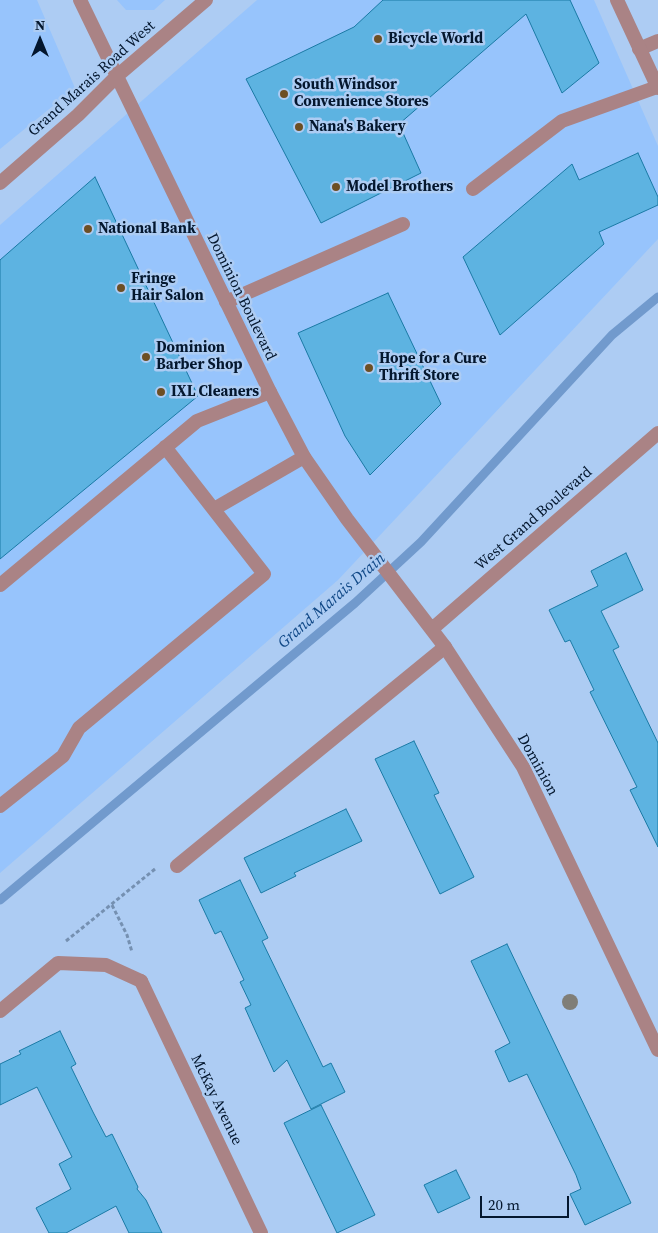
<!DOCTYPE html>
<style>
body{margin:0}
#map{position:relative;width:658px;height:1233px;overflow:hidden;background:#adccf3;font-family:"Source Serif 4",serif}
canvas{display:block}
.north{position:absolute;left:15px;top:15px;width:50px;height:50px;-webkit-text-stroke:4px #adccf3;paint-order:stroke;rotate:0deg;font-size:14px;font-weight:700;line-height:20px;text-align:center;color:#04172e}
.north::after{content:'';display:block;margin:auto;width:18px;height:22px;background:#04172e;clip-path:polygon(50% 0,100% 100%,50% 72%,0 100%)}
.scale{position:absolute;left:480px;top:1196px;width:89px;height:22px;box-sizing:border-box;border:2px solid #04172e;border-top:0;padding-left:6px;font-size:15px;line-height:18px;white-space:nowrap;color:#04172e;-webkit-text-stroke:4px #adccf3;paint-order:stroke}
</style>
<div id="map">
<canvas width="658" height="1233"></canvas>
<div class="north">N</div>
<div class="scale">20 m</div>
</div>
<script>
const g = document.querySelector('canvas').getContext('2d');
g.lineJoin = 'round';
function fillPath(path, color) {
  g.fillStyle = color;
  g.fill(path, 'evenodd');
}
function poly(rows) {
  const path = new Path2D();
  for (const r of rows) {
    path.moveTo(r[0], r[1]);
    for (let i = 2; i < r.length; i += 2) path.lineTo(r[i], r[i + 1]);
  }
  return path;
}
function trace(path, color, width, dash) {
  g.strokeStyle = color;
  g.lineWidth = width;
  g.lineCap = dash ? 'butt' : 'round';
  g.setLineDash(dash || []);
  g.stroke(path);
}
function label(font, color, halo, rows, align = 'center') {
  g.font = font + ' "Source Serif 4",serif';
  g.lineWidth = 5;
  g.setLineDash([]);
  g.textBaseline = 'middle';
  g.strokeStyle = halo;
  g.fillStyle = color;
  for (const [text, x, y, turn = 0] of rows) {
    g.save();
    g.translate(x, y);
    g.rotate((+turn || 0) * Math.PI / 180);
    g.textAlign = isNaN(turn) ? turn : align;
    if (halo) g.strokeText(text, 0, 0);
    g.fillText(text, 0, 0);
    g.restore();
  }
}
fillPath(poly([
 [0,0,37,0,75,88,0,149],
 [117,0,165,0,154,10,126,10],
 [257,0,594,0,658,146,658,239,338,580,0,873,0,225]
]), '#97c4fc');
trace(poly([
 [0,900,355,603,421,542,612,335,658,297]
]), '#719acd', 9);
const building = poly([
 [383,0,570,0,599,63,562,93,526,14,399,124,421,173,321,223,246,79,354,27,383,0],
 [638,153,658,197,658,205,599,232,604,244,500,335,463,257,572,164,579,180,638,153],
 [95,177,198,396,0,559,0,260,95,177],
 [388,293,441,404,370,475,345,436,298,333,388,293],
 [626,553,643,590,601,611,619,647,613,650,658,743,658,847,630,790,637,787,590,692,594,690,570,640,565,642,549,610,598,586,591,571,626,553],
 [414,741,439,793,434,795,474,877,440,894,375,759,414,741],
 [346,809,362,841,294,873,296,876,261,893,244,858,346,809],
 [240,880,268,938,262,941,323,1067,331,1063,345,1092,311,1109,287,1060,274,1072,245,1008,251,1005,240,982,244,980,221,931,215,934,199,900,240,880],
 [507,944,631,1203,585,1225,570,1194,581,1189,576,1175,527,1074,509,1082,495,1051,510,1043,471,961,507,944],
 [60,1031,76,1064,71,1067,93,1112,106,1137,112,1134,138,1187,137,1189,146,1200,162,1233,129,1233,116,1206,66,1233,49,1233,36,1208,71,1189,59,1164,72,1157,37,1087,0,1105,0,1064,21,1054,19,1051,60,1031],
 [321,1105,375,1215,337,1233,284,1123,321,1105],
 [456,1170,470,1198,438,1213,424,1185,456,1170]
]);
fillPath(building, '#5db3e1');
trace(building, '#1a7aa5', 1);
trace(poly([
 [112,905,127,935,132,952],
 [66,941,155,869]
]), '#7590b1', 3, [4, 2.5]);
trace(poly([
 [639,49,658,41],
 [473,189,562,121,657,87],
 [226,302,403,224],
 [214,509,304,457],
 [0,585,197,421,270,392],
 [0,806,63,756,79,728,264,574,165,447],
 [177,866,445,647],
 [0,1011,58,963,106,965,141,981]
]), '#aa8385', 14);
trace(poly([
 [617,0,658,88],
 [141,981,261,1233]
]), '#aa8385', 14);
trace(poly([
 [80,0,270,392,304,457,347,519,445,647,523,767,658,1050],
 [0,183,78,115,117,76,206,0],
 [432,629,658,433]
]), '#aa8385', 14);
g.fillStyle = '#807e77';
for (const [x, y] of [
 [570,1002]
]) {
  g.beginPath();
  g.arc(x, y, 8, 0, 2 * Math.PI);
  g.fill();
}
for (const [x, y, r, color] of [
 [378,39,5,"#6d4f24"],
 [284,94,5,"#6d4f24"],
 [299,127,5,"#6d4f24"],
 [336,187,5,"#6d4f24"],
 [88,229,5,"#6d4f24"],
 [121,288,5,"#6d4f24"],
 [146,357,5,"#6d4f24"],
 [369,368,5,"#6d4f24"],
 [161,392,5,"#6d4f24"]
]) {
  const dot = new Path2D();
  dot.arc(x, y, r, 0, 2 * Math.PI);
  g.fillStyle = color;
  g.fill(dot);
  trace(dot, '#adccf3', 2);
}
label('bold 15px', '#04172e', '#adccf3', [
 ["Bicycle World",388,39],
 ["South Windsor",294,85],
 ["Convenience Stores",294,102],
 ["Nana's Bakery",309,127],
 ["Model Brothers",346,187],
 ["National Bank",98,229],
 ["Fringe",131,279],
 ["Hair Salon",131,296],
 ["Dominion",156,348],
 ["Barber Shop",156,365],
 ["Hope for a Cure",379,359],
 ["Thrift Store",379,376],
 ["IXL Cleaners",171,392]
], 'left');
label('15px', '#04172e', '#adccf3', [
 ["Grand Marais Road West",92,79,-42],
 ["Dominion Boulevard",241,297,64],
 ["West Grand Boulevard",534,519,-41],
 ["Dominion",537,765,61],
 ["McKay Avenue",216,1100,64]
]);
label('italic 16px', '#114987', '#adccf3', [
 ["Grand Marais Drain",332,601,-41]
]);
</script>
